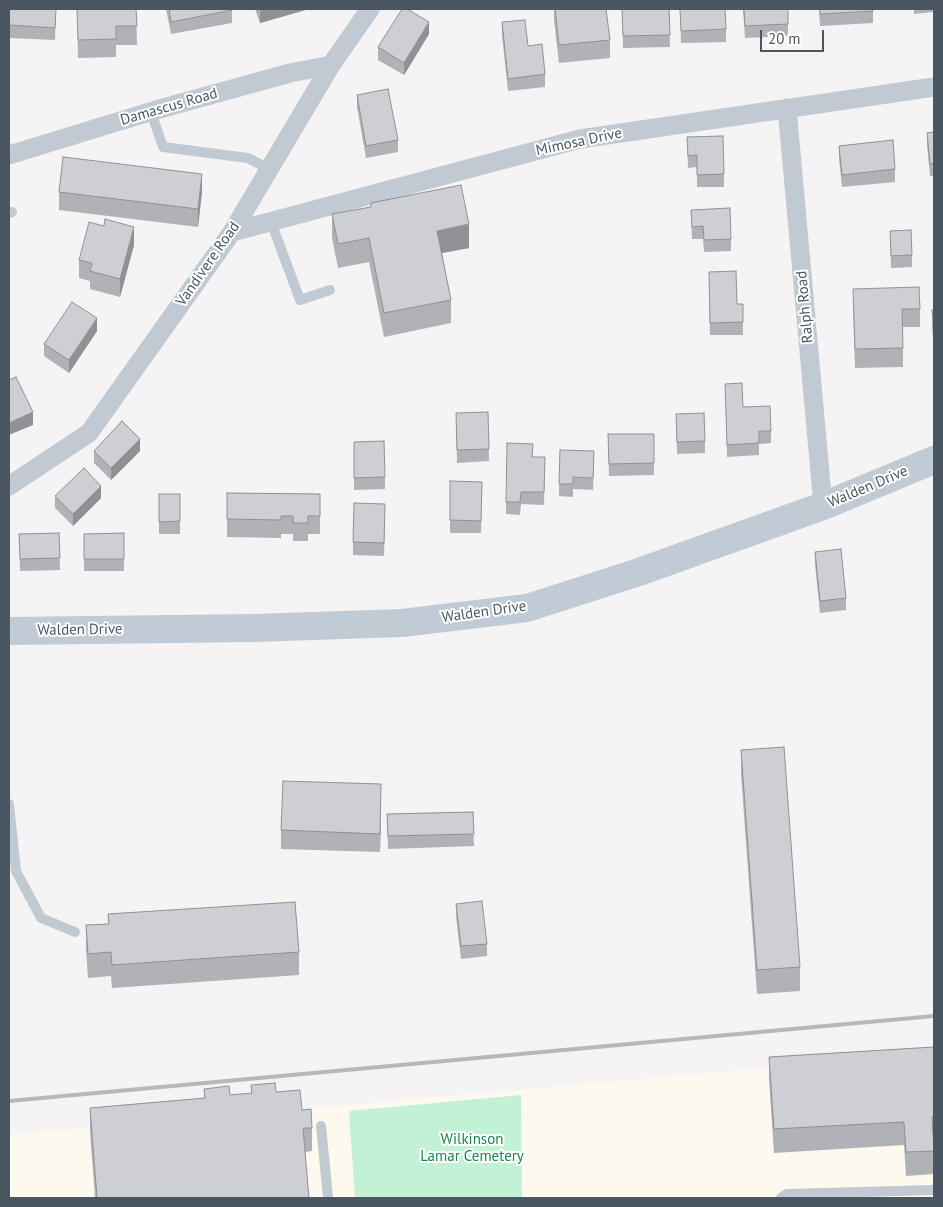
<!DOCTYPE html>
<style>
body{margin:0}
#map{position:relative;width:943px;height:1207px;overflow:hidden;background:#f5f3f3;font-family:"PT Sans",sans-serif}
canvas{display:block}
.frame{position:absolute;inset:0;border:10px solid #4a5661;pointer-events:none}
.scale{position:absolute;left:760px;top:30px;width:64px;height:22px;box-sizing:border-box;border:2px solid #4a5661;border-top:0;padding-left:6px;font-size:15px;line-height:18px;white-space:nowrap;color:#4a5661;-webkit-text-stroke:4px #fff;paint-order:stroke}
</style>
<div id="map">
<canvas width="943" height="1207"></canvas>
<div class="frame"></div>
<div class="scale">20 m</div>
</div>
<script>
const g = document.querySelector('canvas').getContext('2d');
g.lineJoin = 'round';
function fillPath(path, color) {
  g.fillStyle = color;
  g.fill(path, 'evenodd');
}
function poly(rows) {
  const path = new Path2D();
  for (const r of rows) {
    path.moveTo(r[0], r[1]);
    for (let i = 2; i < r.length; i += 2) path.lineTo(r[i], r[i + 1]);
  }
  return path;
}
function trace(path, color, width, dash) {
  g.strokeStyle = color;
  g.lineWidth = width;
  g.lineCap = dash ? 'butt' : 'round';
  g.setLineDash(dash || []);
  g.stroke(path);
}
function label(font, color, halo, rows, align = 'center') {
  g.font = font + ' "PT Sans",sans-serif';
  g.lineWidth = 4;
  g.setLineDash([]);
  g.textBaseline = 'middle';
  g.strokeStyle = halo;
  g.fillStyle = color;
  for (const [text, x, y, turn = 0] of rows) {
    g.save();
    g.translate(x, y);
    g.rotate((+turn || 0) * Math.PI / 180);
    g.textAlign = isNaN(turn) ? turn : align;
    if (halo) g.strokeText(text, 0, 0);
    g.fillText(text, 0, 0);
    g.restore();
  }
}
fillPath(poly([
 [934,1053,934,1198,9,1198,9,1135]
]), '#fdf9ef');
fillPath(poly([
 [521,1095,522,1198,355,1198,349,1111]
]), '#c3f1d5');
trace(poly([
 [151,112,163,147,248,158,269,169],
 [9,213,12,212],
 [271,222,300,300,330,290],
 [9,804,16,871,41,918,75,932],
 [321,1126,328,1198],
 [781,1198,787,1194,934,1190]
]), '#c1cad2', 10);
trace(poly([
 [787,108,823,506],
 [9,155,156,110,290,73,331,65],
 [232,232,580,139,934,87],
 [9,486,89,433,232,232,331,65,370,9]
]), '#c1cad2', 19);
trace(poly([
 [9,631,254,628,402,623,527,608,639,572,823,506,934,460]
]), '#c1cbd6', 28);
trace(poly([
 [9,1101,934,1016]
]), '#b5b8bd', 4);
fillPath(poly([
 [9,9,56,9,55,40,9,38],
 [77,9,136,9,137,45,116,45,116,57,78,58],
 [166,9,232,9,232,23,171,34],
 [255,9,309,9,260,23],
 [554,9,606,9,610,40,610,58,559,63,554,20],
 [622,9,669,9,670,47,623,48],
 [680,9,726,29,726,42,681,43],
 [743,9,788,9,788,36,745,38],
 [819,9,873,9,873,23,820,26],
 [914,9,934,9,934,12,914,14],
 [502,22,528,46,545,74,545,87,508,91,502,35],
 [429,34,404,75,378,60,378,47],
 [357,95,398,140,398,152,366,158,357,107],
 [934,132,934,176,930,176,927,145,927,133],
 [687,137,724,174,724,187,697,187,697,167,688,168],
 [839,146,895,169,895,182,842,187,839,158],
 [59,192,202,192,198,227,59,210],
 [371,203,469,248,442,253,451,300,451,323,384,337,369,262,338,268,332,238,332,214,371,207],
 [691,210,731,239,731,251,704,252,703,239,692,239],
 [890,231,912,255,912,267,891,268],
 [134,245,120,297,90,289,90,281,79,278,79,260],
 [709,284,737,304,743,304,743,335,710,335],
 [853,307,920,309,920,327,903,327,903,367,855,368],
 [932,310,934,310,934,346,932,328],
 [97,331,69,373,44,356,44,344],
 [725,384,743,407,771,431,771,443,759,444,759,455,727,457],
 [488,412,489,461,457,463,456,413],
 [676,414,705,441,705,453,677,454],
 [608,434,654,434,654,475,609,476],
 [354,442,385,477,385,489,354,490],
 [94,451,140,451,111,480,94,463],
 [533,457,545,457,544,505,521,504,520,515,506,514,506,502],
 [594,463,593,490,573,489,573,497,559,496,559,484],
 [450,481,482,482,481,533,450,533],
 [227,493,320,494,320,534,308,534,308,541,293,541,293,534,281,534,281,538,227,537],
 [159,494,180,494,180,534,159,534],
 [55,496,101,498,73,526,55,508],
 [385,517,384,556,353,555,353,542],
 [59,533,60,570,20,571,19,534],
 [124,533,124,571,84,571,84,534],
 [815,552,846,598,846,610,820,613,815,564],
 [741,750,800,967,800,991,757,994,741,774],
 [381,802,380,852,281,849,281,830],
 [473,812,474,846,388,849,387,814],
 [456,904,487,944,487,956,461,959,456,916],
 [108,914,299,952,299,975,112,988,111,976,88,978,86,949,86,925,108,924],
 [934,1047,934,1174,906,1176,904,1145,774,1153,769,1080,769,1057],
 [251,1085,276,1092,302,1110,312,1128,312,1151,305,1152,309,1198,95,1198,90,1132,90,1108,204,1098,204,1089,230,1095,251,1093]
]), '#b0b2b7');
fillPath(poly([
 [266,9,309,9,260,23,260,11],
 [429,22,429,34,404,75,404,63],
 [202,174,202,192,198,227,198,209],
 [469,224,469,248,437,254,437,231],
 [134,227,134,245,120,297,120,279],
 [97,318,97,331,69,373,69,360],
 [33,412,33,425,9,435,9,423],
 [140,439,140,451,111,480,111,468],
 [101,486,101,498,73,526,73,514],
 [381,784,381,802,380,852,380,834]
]), '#909195');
const building = poly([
 [9,9,56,9,55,28,9,25,9,9],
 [77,9,136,9,137,26,116,26,116,39,78,40,77,9],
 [169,9,232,9,232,10,171,22,169,9],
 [402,9,407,9,429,22,404,63,378,47,402,9],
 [555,9,606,9,610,40,559,45,555,9],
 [622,9,669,9,670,35,623,36,622,9],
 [680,9,725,9,726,29,681,31,680,9],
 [744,9,788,9,788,24,745,26,744,9],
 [820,9,873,9,873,11,820,14,820,9],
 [525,20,528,46,542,44,545,74,508,79,502,22,525,20],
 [388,89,398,140,366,146,357,95,388,89],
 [934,132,934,163,930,164,927,133,934,132],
 [723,136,724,174,697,175,697,155,688,156,687,137,723,136],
 [893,140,895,169,842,175,839,146,893,140],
 [63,157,202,174,198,209,59,192,63,157],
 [461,185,469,224,437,231,451,300,384,313,369,238,338,244,332,214,371,207,371,203,461,185],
 [730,208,731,239,704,240,703,226,692,227,691,210,730,208],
 [105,219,134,227,120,279,90,271,92,263,79,260,89,222,104,226,105,219],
 [911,230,912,255,891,256,890,231,911,230],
 [736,271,737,304,743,304,743,322,710,323,709,272,736,271],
 [919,287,920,309,902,309,903,348,855,349,853,289,919,287],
 [72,302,97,318,69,360,44,344,72,302],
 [932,310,934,310,934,328,932,310],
 [16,377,33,412,9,423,9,380,16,377],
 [742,383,743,407,770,406,771,431,759,431,759,443,727,445,725,384,742,383],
 [488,412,489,449,457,450,456,413,488,412],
 [704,413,705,441,677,442,676,414,704,413],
 [122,421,140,439,111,468,94,451,122,421],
 [608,434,654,434,654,463,609,464,608,434],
 [384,441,385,477,354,478,354,442,384,441],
 [507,443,533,444,532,457,545,457,544,492,521,492,520,502,506,502,507,443],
 [560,450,594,451,593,478,573,477,573,484,559,484,560,450],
 [84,468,101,486,73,514,55,496,84,468],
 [450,481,482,482,481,521,450,520,450,481],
 [227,493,320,494,320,516,308,516,308,523,293,523,293,516,281,516,281,520,227,519,227,493],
 [159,494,180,494,180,521,159,522,159,494],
 [354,503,385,504,384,543,353,542,354,503],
 [59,533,60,558,20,559,19,534,59,533],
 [124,533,124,559,84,559,84,534,124,533],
 [841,549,846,598,820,601,815,552,841,549],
 [784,747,800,967,757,970,741,750,784,747],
 [283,781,381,784,380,834,281,830,283,781],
 [473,812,474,834,388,836,387,814,473,812],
 [482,901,487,944,461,946,456,904,482,901],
 [295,902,299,952,112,965,111,952,88,954,86,925,109,924,108,914,295,902],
 [934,1047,934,1116,932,1117,934,1151,906,1152,904,1122,774,1129,769,1057,934,1047],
 [275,1083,276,1092,300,1090,302,1110,311,1109,312,1128,303,1128,309,1198,97,1198,90,1108,205,1098,204,1089,229,1086,230,1095,252,1093,251,1085,275,1083]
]);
fillPath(building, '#cdcfd5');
trace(building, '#909195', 1);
label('15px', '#4a5661', '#fff', [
 ["Damascus Road",169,107,-16],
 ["Mimosa Drive",579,142,-12],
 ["Vandivere Road",208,264,-55],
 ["Ralph Road",805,307,-95],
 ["Walden Drive",868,487,-23],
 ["Walden Drive",484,612,-8],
 ["Walden Drive",80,630,-1]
]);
label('15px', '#17864f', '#fff', [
 ["Wilkinson",472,1140],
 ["Lamar Cemetery",472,1157]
]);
</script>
